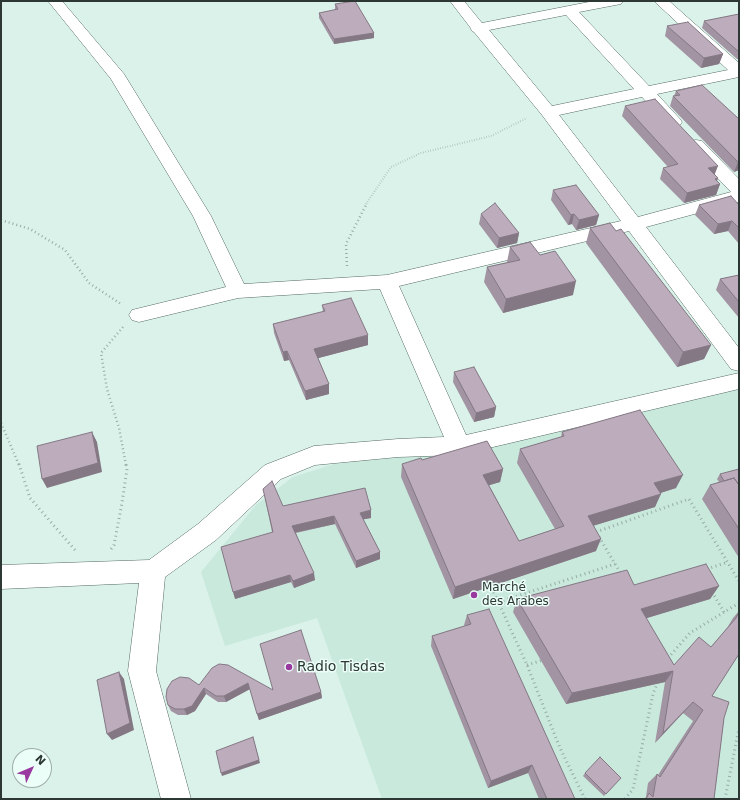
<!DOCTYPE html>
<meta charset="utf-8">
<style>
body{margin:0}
#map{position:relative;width:740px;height:800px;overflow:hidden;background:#daf2e9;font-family:"DejaVu Sans",sans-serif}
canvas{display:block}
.frame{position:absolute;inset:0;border:2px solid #2d3733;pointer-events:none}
.north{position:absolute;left:12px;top:748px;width:40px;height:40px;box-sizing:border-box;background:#ebfef7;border:1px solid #9faea9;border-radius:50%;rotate:46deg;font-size:11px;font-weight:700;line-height:16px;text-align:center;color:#2d3733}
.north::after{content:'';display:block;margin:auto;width:14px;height:18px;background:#9939a0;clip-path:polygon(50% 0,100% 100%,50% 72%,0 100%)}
</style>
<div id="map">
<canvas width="740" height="800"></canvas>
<div class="frame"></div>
<div class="north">N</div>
</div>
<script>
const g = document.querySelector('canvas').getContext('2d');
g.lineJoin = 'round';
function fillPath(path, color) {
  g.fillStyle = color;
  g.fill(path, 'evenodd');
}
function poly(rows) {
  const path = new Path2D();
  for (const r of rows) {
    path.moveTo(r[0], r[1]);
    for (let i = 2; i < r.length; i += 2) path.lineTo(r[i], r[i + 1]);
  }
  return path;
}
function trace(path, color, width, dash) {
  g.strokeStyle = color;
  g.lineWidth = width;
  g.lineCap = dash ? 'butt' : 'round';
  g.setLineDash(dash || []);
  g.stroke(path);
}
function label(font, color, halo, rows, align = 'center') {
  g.font = font + ' "DejaVu Sans",sans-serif';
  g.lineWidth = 3;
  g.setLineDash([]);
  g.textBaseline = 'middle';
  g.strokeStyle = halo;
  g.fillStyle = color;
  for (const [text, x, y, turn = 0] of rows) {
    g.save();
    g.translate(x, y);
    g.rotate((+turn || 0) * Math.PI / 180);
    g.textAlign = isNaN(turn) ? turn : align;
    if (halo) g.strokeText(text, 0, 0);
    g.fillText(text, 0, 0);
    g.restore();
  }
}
fillPath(poly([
 [739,388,739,799,382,799,317,618,225,646,201,572,256,505,293,477,334,464,427,454]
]), '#c8e9dc');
const street = poly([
 [48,1,62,1,124,74,211,216,244,284,387,275,621,221,542,115,474,32,472,31,470,27,450,1,464,1,482,23,594,1,623,1,621,4,579,12,649,86,728,70,654,1,669,1,739,63,739,77,657,94,680,119,682,122,680,125,674,127,668,125,642,97,559,115,638,217,731,192,690,149,688,145,690,141,696,140,702,141,739,179,739,202,646,227,739,348,739,371,731,369,629,231,399,286,466,435,739,373,739,389,459,455,398,457,315,465,281,479,216,540,165,577,156,671,191,799,161,799,128,671,139,583,1,589,1,565,149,560,198,524,265,465,314,446,398,439,444,437,380,289,238,298,139,322,132,320,129,315,132,310,226,287,193,216,111,79,48,1],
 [566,15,634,89,552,106,489,30,566,15]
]);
trace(street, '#556a62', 1);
trace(poly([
 [366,204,391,167,421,153,491,136,527,118]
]), '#99aca5', 2, [0.5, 2]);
trace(poly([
 [1,220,30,229,65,250,89,283,121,304],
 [347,266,346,244,367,203],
 [123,327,101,353,107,389,119,428,126,465],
 [1,423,19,465]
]), '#99aca5', 2.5, [1, 3]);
trace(poly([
 [19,464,30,498,75,550],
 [596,532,689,499,739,581],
 [599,537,621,574],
 [111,549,114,545,122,503,127,469,126,464],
 [707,569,728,562],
 [490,584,527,665,560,748,585,799],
 [712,592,724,612],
 [499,602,615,564],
 [668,658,690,633,739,603],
 [527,665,543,660],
 [625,799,633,789,653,694,658,681],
 [725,799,739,728]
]), '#99aca5', 3, [1, 3.5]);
fillPath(street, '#fff');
fillPath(poly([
 [335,4,374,33,374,38,334,44,319,18,319,13,335,10],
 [739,14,739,59,737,59,702,28,704,21],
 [667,26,723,54,719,64,701,68,665,36],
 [676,91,739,119,739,170,734,172,670,106,673,96,674,96],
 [625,106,715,174,717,181,720,184,716,195,684,203,660,179,663,168,668,167,622,116],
 [553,190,599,215,596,225,576,230,572,224,568,225,551,200],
 [699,205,739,205,739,244,728,231,714,234,695,215],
 [481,214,519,233,517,243,497,248,479,224],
 [590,228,616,231,711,345,704,359,677,367,586,243],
 [510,247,573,295,503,313,484,282,487,267,508,262,507,262],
 [739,275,739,318,716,290,720,279],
 [322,305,368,345,318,358,329,384,329,394,306,400,289,360,284,361,274,333,273,324,323,312],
 [454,372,496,407,494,417,474,422,453,382],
 [562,432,676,488,660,493,655,507,594,525,596,551,453,599,401,477,402,464,422,460,503,469,500,482,489,485,519,541,555,529,517,463,520,449,561,437],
 [739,469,739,558,702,499,710,485,719,482,717,479,720,474],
 [263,489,283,506,371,518,363,519,380,552,380,559,356,568,335,524,296,533,315,580,294,588,291,582,235,599,272,532],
 [634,585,719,586,710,599,646,618,674,665,711,647,727,628,733,618,739,611,739,654,712,696,724,718,714,799,644,799,646,797,648,783,657,774,658,775,693,721,683,713,655,743,665,682,566,704,513,612,517,599],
 [467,615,575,799,539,799,528,773,488,788,431,646,432,636,465,626,464,625],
 [199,685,272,690,321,692,322,698,259,720,250,689,226,702,218,702,206,694,195,711,187,715,178,715,171,711,168,705],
 [585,773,621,778,604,796,583,776]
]), '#a294a2');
fillPath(poly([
 [374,33,374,38,334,44,334,39],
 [723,54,719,64,701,68,704,58],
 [738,162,739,162,739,170,734,172],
 [718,166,714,176,708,168],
 [718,178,716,185,720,184,716,195,684,203,687,193,715,179],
 [574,214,572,224,568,225,571,215],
 [599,215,596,225,576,230,579,220],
 [732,221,728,231,714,234,718,224],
 [519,233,517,243,497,248,499,238],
 [576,281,573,295,503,313,506,299],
 [368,335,368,345,315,359,314,349],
 [711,345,704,359,677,367,683,352],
 [287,351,289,360,284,361,283,352],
 [329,384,329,394,306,400,305,391],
 [496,407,494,417,474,422,476,413],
 [92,432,97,442,102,472,47,488,42,479],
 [503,469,500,482,480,488,483,475],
 [683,475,676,488,648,497,654,483],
 [661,494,655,507,583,529,588,516],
 [371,510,371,518,360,520,360,513],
 [334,516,335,524,293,533,292,526],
 [601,539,596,551,453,599,455,587],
 [380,552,380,559,356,568,356,561],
 [314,573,315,580,294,588,293,581],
 [290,575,291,582,235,599,233,592],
 [719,586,710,599,634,622,641,609],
 [673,671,665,682,566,704,572,693],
 [119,672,124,679,134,730,112,740,107,734],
 [248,683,250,689,226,702,224,696],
 [204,688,206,694,195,711,187,715,184,709],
 [321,692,322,698,259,720,257,714],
 [693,702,683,713,655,743,663,733],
 [253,737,260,763,222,776,221,773],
 [532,765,528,773,488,788,491,781]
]), '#847884');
const building = poly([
 [355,1,374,33,334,39,319,13,338,9,335,4,355,1],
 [739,14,739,52,704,21,739,14],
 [688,22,723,54,704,58,667,26,688,22],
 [702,85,739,119,739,162,738,162,673,96,680,95,676,91,702,85],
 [655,99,718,166,708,168,718,178,715,179,720,184,687,193,663,168,678,164,625,106,655,99],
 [576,185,599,215,579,220,574,214,571,215,553,190,576,185],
 [731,196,739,205,739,228,732,221,718,224,699,205,731,196],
 [495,203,519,233,499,238,481,214,495,203],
 [610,223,616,231,621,229,711,345,683,352,590,228,610,223],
 [530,242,540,255,555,251,576,281,506,299,487,267,520,260,510,247,530,242],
 [739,275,739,302,720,279,739,275],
 [351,298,368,335,314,349,329,384,305,391,287,351,283,352,273,324,325,311,322,305,351,298],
 [474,367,496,407,476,413,454,372,474,367],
 [640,410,683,475,654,483,661,494,588,516,601,539,455,587,402,464,421,458,422,460,487,441,503,469,483,475,519,541,564,526,520,449,564,436,562,432,640,410],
 [92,432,98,463,42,479,37,446,92,432],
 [739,469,739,485,734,478,724,481,720,474,739,469],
 [734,478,739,485,739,529,710,485,734,478],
 [272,481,283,506,365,488,371,510,360,513,380,552,356,561,334,516,292,526,314,573,293,581,290,575,233,592,221,547,273,532,263,489,272,481],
 [706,564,719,586,641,609,674,665,699,637,711,647,736,618,739,612,739,654,712,696,729,702,724,718,714,799,646,799,649,793,653,797,657,774,660,777,703,710,693,702,663,733,673,671,572,693,517,599,627,570,634,585,706,564],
 [489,609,575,799,547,799,532,765,491,781,432,636,471,624,467,615,489,609],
 [301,630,321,692,257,714,248,683,224,696,216,696,204,688,192,706,184,709,175,709,168,705,166,697,167,689,172,681,180,677,189,678,199,685,212,668,219,664,228,665,273,690,260,644,301,630],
 [119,672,130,723,107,734,97,680,119,672],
 [253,737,259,760,221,773,216,751,253,737],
 [600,757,621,778,606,794,585,773,600,757]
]);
fillPath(building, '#bcacbc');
trace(building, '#847884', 1);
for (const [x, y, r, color] of [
 [474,595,4,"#9939a0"],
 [289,667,4,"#9939a0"]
]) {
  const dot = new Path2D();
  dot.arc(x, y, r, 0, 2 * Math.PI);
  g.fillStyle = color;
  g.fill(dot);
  trace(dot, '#ebfef7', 1.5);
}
label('12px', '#2d3733', '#ebfef7', [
 ["Marché",482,588],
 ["des Arabes",482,602]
], 'left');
label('14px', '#2d3733', '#ebfef7', [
 ["Radio Tisdas",297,667]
], 'left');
</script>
